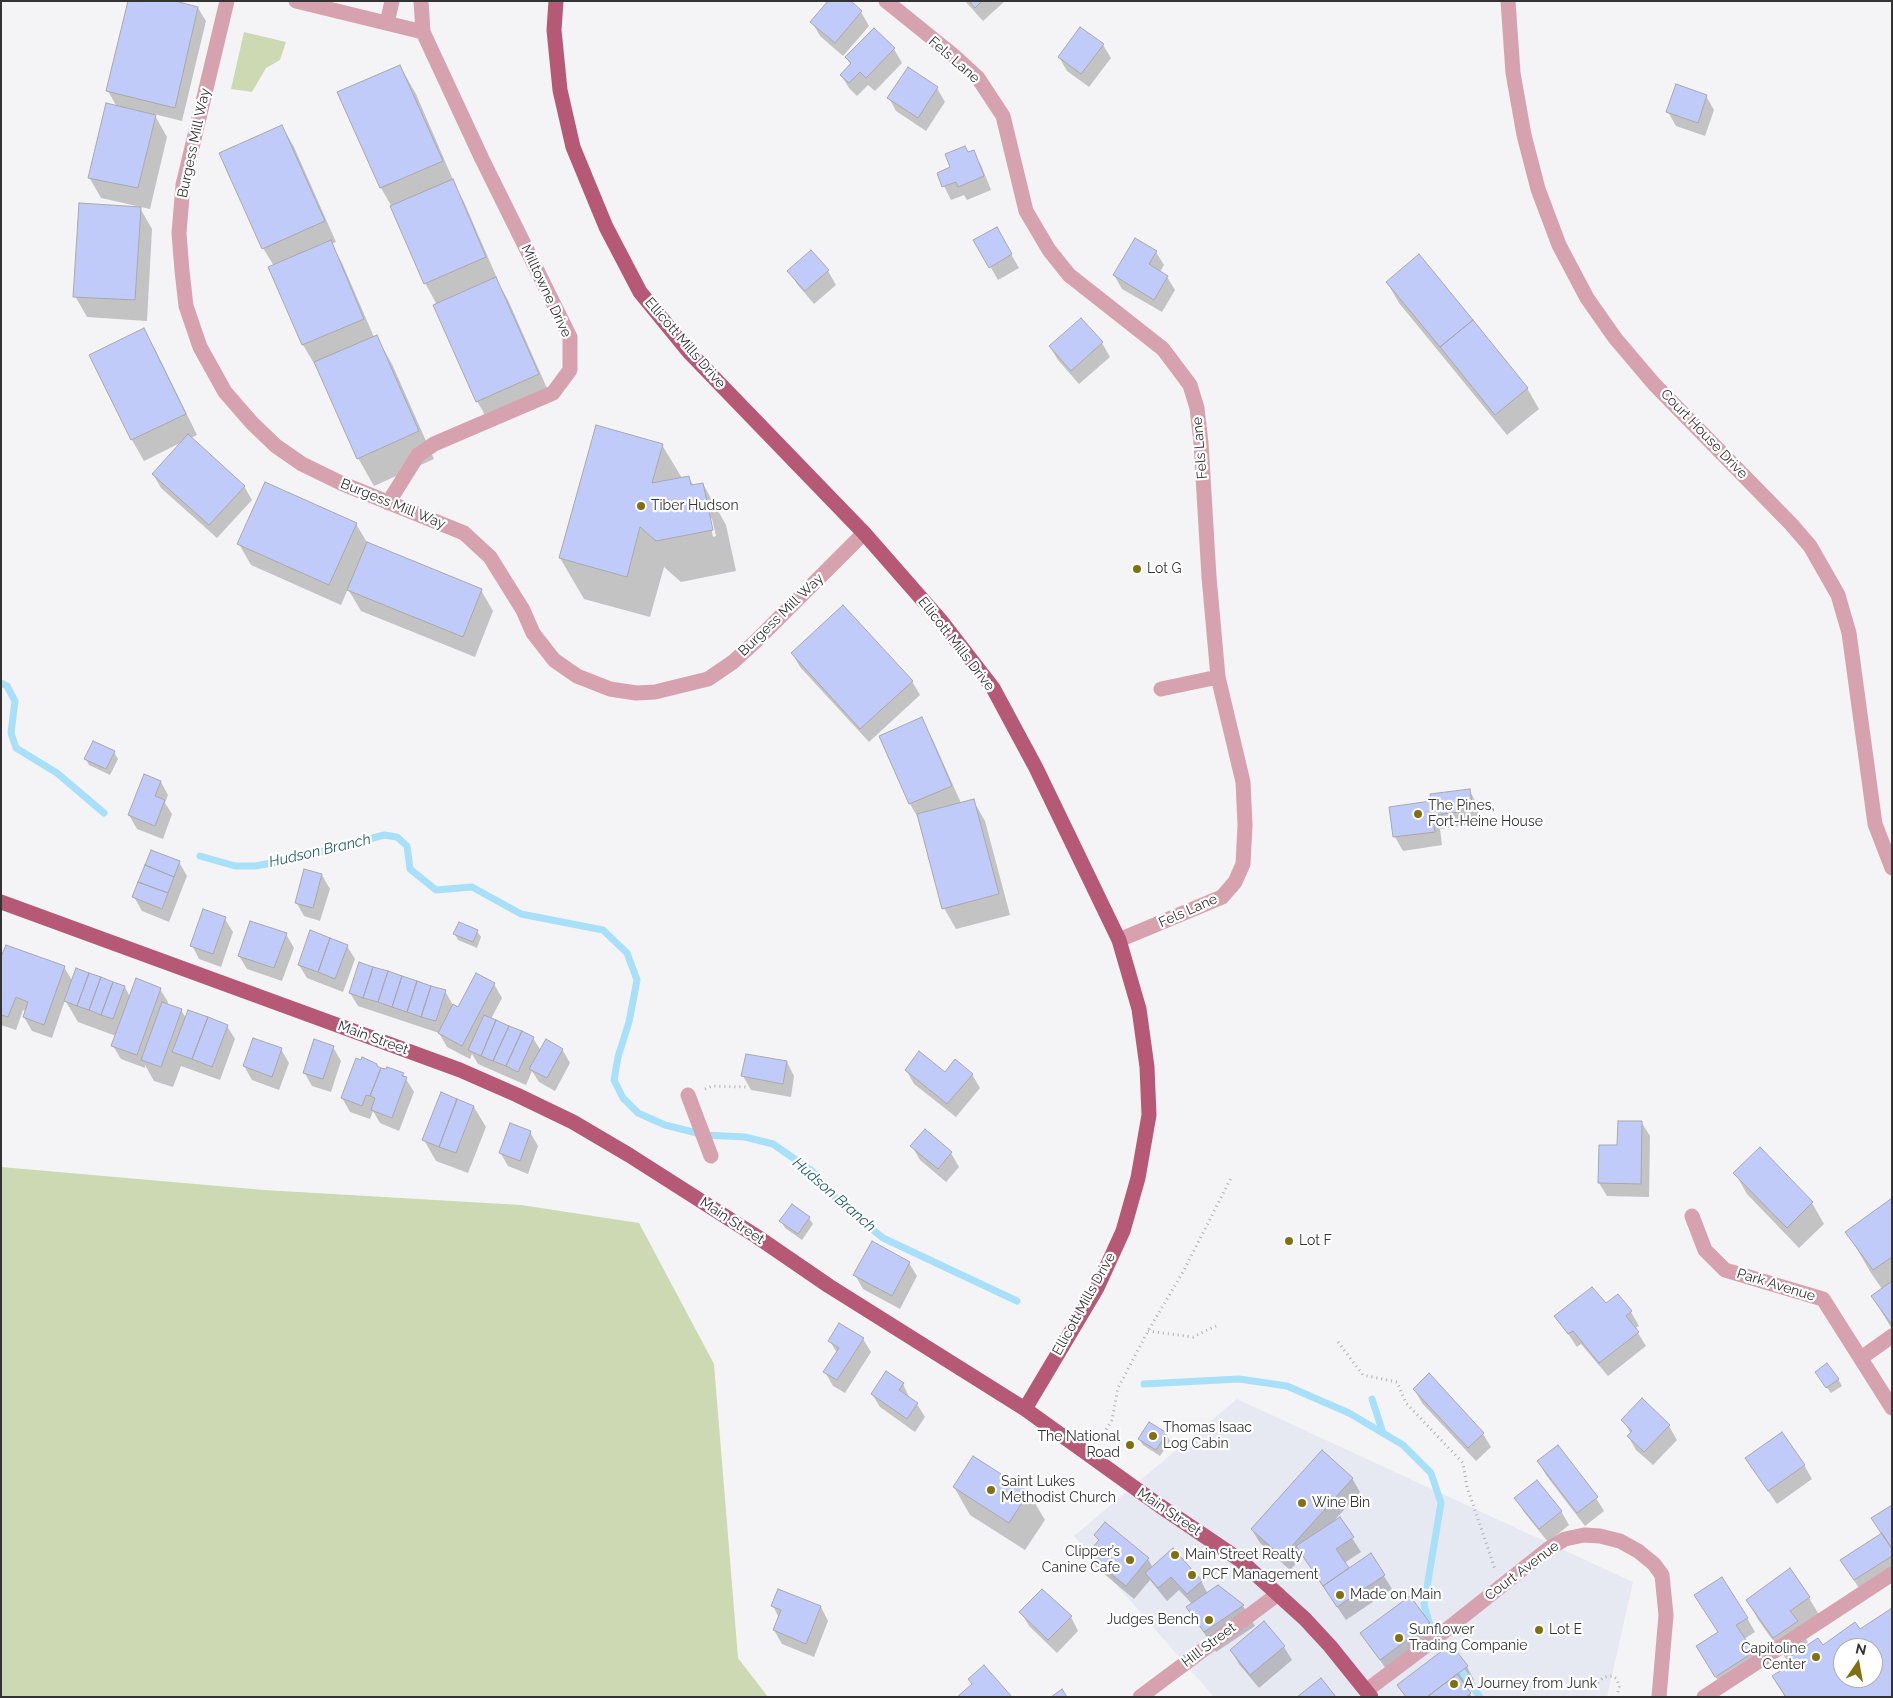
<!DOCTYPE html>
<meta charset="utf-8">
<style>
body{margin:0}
#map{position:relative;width:1893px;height:1698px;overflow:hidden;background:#f4f4f6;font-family:Raleway,sans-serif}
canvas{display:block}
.frame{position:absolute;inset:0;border:2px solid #333334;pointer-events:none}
.north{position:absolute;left:1833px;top:1638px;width:50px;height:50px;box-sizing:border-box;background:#fff;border:1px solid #adadae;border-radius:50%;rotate:12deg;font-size:14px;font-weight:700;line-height:20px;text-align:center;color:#333334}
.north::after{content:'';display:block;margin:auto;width:18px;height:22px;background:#80700f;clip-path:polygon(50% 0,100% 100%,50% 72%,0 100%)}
</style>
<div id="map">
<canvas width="1893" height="1698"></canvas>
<div class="frame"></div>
<div class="north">N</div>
</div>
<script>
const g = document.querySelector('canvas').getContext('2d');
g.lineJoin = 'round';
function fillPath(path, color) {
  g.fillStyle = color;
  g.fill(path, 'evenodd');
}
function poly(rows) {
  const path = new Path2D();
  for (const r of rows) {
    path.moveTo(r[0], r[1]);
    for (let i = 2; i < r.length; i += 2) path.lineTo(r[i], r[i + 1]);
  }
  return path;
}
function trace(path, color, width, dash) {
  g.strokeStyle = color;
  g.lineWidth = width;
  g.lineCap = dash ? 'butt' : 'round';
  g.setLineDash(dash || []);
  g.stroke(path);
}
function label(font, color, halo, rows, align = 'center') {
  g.font = font + ' Raleway,sans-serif';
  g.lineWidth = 4.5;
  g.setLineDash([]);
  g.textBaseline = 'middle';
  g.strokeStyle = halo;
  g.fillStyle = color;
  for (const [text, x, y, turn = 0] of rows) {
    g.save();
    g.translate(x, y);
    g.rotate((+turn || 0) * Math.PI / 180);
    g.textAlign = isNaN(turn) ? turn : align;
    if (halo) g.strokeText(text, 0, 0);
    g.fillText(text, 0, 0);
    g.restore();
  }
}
fillPath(poly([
 [1237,1399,1633,1582,1607,1697,1214,1697,1074,1536]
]), '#e6e8f2');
fillPath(poly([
 [244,32,286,42,280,60,266,68,252,92,231,89],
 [1,1167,264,1190,521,1205,639,1223,714,1364,738,1658,768,1697,1,1697]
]), '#cdd9b2');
fillPath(poly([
 [849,1,861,12,869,26,843,56,820,36,812,22],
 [965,1,1005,1,983,21],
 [198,8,206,21,182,121,154,114,167,137,150,209,101,198,89,177,117,107,108,91],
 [874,29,894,49,902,63,875,91,868,85,857,96,849,88,841,75,851,65,846,57],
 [1103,45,1111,58,1089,87,1067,71,1059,57],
 [400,66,416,94,457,189,464,202,497,278,496,279,508,300,550,395,489,422,477,401,437,305,425,283,392,207,381,188,339,93],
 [937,88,945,102,926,131,896,111,889,98],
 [1706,96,1714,110,1705,136,1676,126,1668,112],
 [282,126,294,147,336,242,331,244,342,263,374,337,376,336,392,364,434,459,374,486,358,458,316,365,315,365,303,345,274,266,263,248],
 [973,152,981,165,991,190,967,200,964,195,951,200,938,174,952,168,968,154],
 [140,208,152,229,147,321,87,317,75,296],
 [996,228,1019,268,998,280,975,240],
 [811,251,828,271,836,285,814,304,797,284,789,271],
 [1156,252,1164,265,1160,272,1167,277,1175,290,1162,312,1122,289,1114,275],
 [1387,282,1527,388,1539,409,1507,435,1399,303],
 [1081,320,1102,343,1110,357,1079,384,1058,360,1050,347],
 [144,330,156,351,197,435,191,438,244,486,252,500,217,538,161,488,153,474,182,442,144,461,132,440,91,355],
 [662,445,682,478,688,477,694,486,703,484,726,525,736,571,681,582,664,567,650,617,584,599,560,558],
 [709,516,712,519,716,536,713,537],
 [356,524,368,544,481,590,493,611,475,657,361,611,348,589,341,605,251,565,239,544],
 [792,653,912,681,920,695,869,742,800,667],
 [921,719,933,740,961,803,973,800,985,821,1010,915,956,929,944,908,920,821,910,804,881,737],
 [114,752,118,759,110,775,89,765,85,758],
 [161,782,168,795,165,803,172,814,163,839,137,829,129,815],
 [1469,790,1477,804,1479,817,1466,819,1467,825,1440,829,1442,845,1403,851,1395,837,1390,808,1433,802],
 [179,862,187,876,169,922,142,911,134,897],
 [322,875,330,889,320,921,304,916,296,902],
 [225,919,233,932,221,967,199,959,192,945],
 [477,931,481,937,477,948,458,940,455,934],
 [286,934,294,948,282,981,247,969,239,956],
 [347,946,355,959,343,992,307,978,299,965],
 [1,961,64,967,73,982,125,987,130,997,160,989,168,1002,167,1005,181,1010,186,1018,227,1026,235,1039,220,1080,181,1066,173,1087,154,1081,145,1065,145,1068,121,1059,113,1046,116,1036,78,1022,65,1000,52,1038,32,1031,24,1017,26,1011,23,1010,16,1030,1,1025],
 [477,975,494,984,502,998,491,1019,533,1038,541,1051,562,1049,570,1063,555,1091,539,1082,532,1071,526,1085,478,1064,472,1054,470,1059,447,1047,439,1033,358,1006,350,993,445,991,453,1005,459,1009],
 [253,1040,281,1049,289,1063,279,1090,252,1080,244,1066],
 [333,1047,341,1061,331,1092,312,1086,304,1072],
 [787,1062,794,1076,791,1097,751,1090,743,1076],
 [377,1065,378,1068,403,1074,414,1092,399,1131,380,1123,373,1111,370,1119,350,1112,342,1098],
 [906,1070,972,1074,980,1088,956,1117,914,1084],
 [474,1107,486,1127,468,1173,436,1161,424,1140],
 [1642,1123,1650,1136,1649,1197,1607,1196,1599,1183,1619,1147],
 [530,1132,538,1146,528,1174,508,1166,500,1152],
 [912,1146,951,1153,959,1167,946,1182,920,1160],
 [1760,1149,1812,1203,1824,1224,1799,1248,1747,1194,1735,1173],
 [1892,1199,1892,1329,1872,1296,1882,1289,1871,1273,1847,1232],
 [809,1218,813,1224,802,1240,785,1228,781,1221],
 [909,1263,917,1276,900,1309,863,1289,855,1275],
 [1605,1305,1631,1312,1639,1326,1635,1328,1646,1346,1608,1376,1581,1344,1577,1347,1556,1316],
 [863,1339,871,1352,845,1393,833,1386,825,1372,837,1353,830,1341],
 [1820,1379,1838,1379,1842,1386,1831,1393],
 [903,1384,910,1399,917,1404,925,1417,915,1432,880,1407,872,1394],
 [1414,1389,1483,1434,1491,1447,1476,1461,1422,1403],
 [1642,1400,1669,1426,1677,1440,1653,1465,1636,1450,1628,1436,1631,1434,1623,1420],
 [1149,1423,1166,1434,1170,1441,1160,1456,1143,1445,1139,1439],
 [1746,1459,1804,1465,1812,1479,1777,1504],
 [1538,1461,1596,1498,1604,1511,1585,1526,1546,1475],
 [1352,1478,1360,1492,1333,1522,1340,1519,1361,1552,1344,1563,1348,1570,1371,1555,1392,1589,1346,1620,1303,1556,1290,1570,1260,1543,1252,1530],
 [954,1487,1029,1493,1045,1520,1025,1550,970,1515],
 [1516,1499,1561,1511,1569,1525,1548,1542,1524,1512],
 [1892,1506,1892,1574,1862,1593,1850,1574,1883,1534],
 [1106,1524,1148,1559,1153,1568,1201,1581,1208,1594,1218,1587,1243,1606,1255,1626,1216,1652,1188,1607,1192,1604,1179,1590,1167,1601,1150,1580,1134,1599,1097,1568,1089,1554,1099,1542,1095,1535],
 [779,1591,821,1607,828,1621,814,1657,782,1644,774,1630,779,1618,773,1606],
 [1809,1598,1821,1618,1802,1632,1808,1642,1801,1648,1802,1650,1822,1646,1860,1631,1892,1609,1892,1697,1785,1697,1773,1677,1781,1671,1787,1660,1759,1621,1747,1600],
 [1843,1648,1873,1648,1873,1678,1843,1678],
 [1021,1612,1071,1617,1078,1631,1057,1653,1029,1626],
 [1747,1618,1755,1632,1744,1639,1760,1666,1724,1690,1697,1647],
 [1264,1623,1284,1647,1292,1660,1259,1688,1239,1664,1231,1650],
 [1429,1624,1437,1637,1389,1673,1362,1634],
 [1467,1667,1474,1680,1465,1687,1472,1697,1406,1697,1399,1685]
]), '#0003');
trace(poly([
 [1,683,7,686,15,701,11,733,16,748,57,773,104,813],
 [200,856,235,866,255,866,295,859,384,835,397,837,407,846,410,869,436,890,472,887,521,914,603,930,627,953,637,980,629,1022,618,1057,614,1080,623,1098,638,1113,665,1125,705,1135,745,1137,773,1144,812,1171,839,1202,883,1238,1017,1301],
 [1144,1384,1239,1379,1287,1386,1349,1413,1403,1445,1431,1473,1441,1503,1424,1605,1431,1628,1450,1655],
 [1372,1399,1383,1433],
 [1456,1663,1480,1697]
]), '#a8e0f9', 7);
const building = poly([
 [128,1,175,1,198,7,175,108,106,91,128,1],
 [828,1,851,1,862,11,835,43,810,22,828,1],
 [969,1,982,1,975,8,969,1],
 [1080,27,1104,44,1081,74,1058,57,1080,27],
 [874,28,895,48,866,78,860,72,849,83,840,75,851,63,845,57,874,28],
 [400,65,443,161,380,188,337,92,400,65],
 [908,67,938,87,918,118,887,98,908,67],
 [1676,84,1707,95,1698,123,1666,112,1676,84],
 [106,103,156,115,138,188,88,178,106,103],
 [282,125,325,221,262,249,219,153,282,125],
 [965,146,968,152,974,150,984,176,958,187,956,182,942,187,937,173,950,167,945,154,965,146],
 [453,179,486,257,424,284,390,206,453,179],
 [79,203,141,207,135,300,73,297,79,203],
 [997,227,1012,254,989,268,973,240,997,227],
 [1135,238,1157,251,1149,264,1168,276,1154,300,1113,275,1135,238],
 [331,240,364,319,302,345,268,267,331,240],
 [811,250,829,270,805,291,787,271,811,250],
 [1419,254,1473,320,1440,347,1386,282,1419,254],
 [496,277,539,374,476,402,433,305,496,277],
 [1081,318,1103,342,1071,371,1049,346,1081,318],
 [1473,320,1528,388,1495,415,1440,347,1473,320],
 [144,328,186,414,131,440,89,355,144,328],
 [377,335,419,431,357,459,314,362,377,335],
 [596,425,663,444,652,483,689,476,691,485,703,483,713,530,656,541,640,527,627,577,559,558,596,425],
 [188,434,245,486,209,525,152,474,188,434],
 [265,482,357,523,329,585,237,544,265,482],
 [367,542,482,589,463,637,347,590,367,542],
 [843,605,913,681,860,729,791,653,843,605],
 [922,717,952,786,909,804,879,736,922,717],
 [93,741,115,751,106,769,84,759,93,741],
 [144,774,161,781,155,796,165,800,155,826,128,815,144,774],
 [1470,789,1472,804,1459,805,1460,812,1433,815,1435,832,1393,837,1389,807,1431,801,1430,794,1470,789],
 [974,799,999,894,942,909,917,814,974,799],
 [151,850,180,861,174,877,145,865,151,850],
 [145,865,174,877,168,893,138,882,145,865],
 [304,869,322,874,313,908,295,903,304,869],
 [138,882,168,893,162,909,132,897,138,882],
 [203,909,226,917,213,954,190,946,203,909],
 [250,921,287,933,274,968,238,956,250,921],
 [459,922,478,930,473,942,453,934,459,922],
 [310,930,330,938,318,972,298,965,310,930],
 [330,938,348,945,335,979,318,972,330,938],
 [6,945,65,966,44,1025,23,1017,28,1002,16,997,8,1017,1,1015,1,957,6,945],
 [359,962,373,967,363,998,349,993,359,962],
 [373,967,388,971,378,1002,363,998,373,967],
 [76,968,89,973,77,1006,64,1001,76,968],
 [388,971,402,976,392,1007,378,1002,388,971],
 [89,973,101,977,89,1010,77,1006,89,973],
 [476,973,495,983,462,1046,438,1033,453,1004,458,1007,476,973],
 [402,976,417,981,407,1012,392,1007,402,976],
 [101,977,113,982,101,1015,89,1010,101,977],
 [136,978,161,988,137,1055,111,1046,136,978],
 [417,981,431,986,421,1017,407,1012,417,981],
 [113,982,125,986,113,1019,101,1015,113,982],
 [431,986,446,990,436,1021,421,1017,431,986],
 [162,1002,182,1009,161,1067,141,1060,162,1002],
 [188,1010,208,1017,192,1059,172,1052,188,1010],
 [484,1015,496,1020,481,1056,468,1050,484,1015],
 [208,1017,228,1025,212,1067,192,1059,208,1017],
 [496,1020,509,1026,493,1061,481,1056,496,1020],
 [509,1026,522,1031,506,1066,493,1061,509,1026],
 [522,1031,534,1037,518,1072,506,1066,522,1031],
 [253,1038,282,1048,272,1077,243,1066,253,1038],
 [314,1039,334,1046,323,1079,303,1073,314,1039],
 [546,1039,563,1049,547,1078,529,1069,546,1039],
 [919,1051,945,1072,955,1059,973,1074,947,1104,905,1070,919,1051],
 [746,1054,787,1061,783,1084,741,1076,746,1054],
 [362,1057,377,1064,377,1066,381,1068,370,1096,366,1095,362,1106,341,1098,356,1058,361,1060,362,1057],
 [387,1067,404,1073,402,1076,407,1077,392,1118,371,1110,375,1098,370,1096,381,1068,386,1069,387,1067],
 [441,1092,457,1099,439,1147,422,1140,441,1092],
 [457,1099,474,1106,456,1153,439,1147,457,1099],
 [1618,1121,1642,1121,1641,1184,1598,1183,1599,1145,1617,1145,1618,1121],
 [510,1123,531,1131,520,1161,499,1153,510,1123],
 [925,1129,952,1152,938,1169,910,1146,925,1129],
 [1760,1147,1813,1202,1787,1228,1733,1173,1760,1147],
 [1892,1198,1892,1257,1873,1270,1845,1232,1892,1198],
 [792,1204,810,1217,798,1234,779,1221,792,1204],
 [872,1241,910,1262,892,1296,853,1275,872,1241],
 [1892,1281,1892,1325,1871,1296,1892,1281],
 [1592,1287,1606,1303,1618,1294,1632,1311,1626,1316,1639,1332,1599,1363,1573,1331,1568,1334,1554,1316,1592,1287],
 [839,1323,864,1338,837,1380,823,1372,839,1348,828,1341,839,1323],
 [1827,1363,1839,1379,1826,1388,1815,1372,1827,1363],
 [886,1371,904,1383,899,1390,918,1403,907,1419,871,1394,886,1371],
 [1429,1373,1484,1433,1468,1448,1413,1389,1429,1373],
 [1642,1398,1670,1425,1644,1452,1627,1436,1632,1431,1621,1420,1642,1398],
 [1149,1422,1167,1433,1156,1450,1138,1439,1149,1422],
 [1782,1432,1805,1465,1768,1491,1745,1458,1782,1432],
 [1558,1445,1598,1497,1577,1513,1537,1461,1558,1445],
 [1322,1450,1353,1478,1282,1557,1251,1529,1322,1450],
 [973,1456,1029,1492,1009,1523,953,1487,973,1456],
 [1537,1480,1562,1511,1539,1529,1514,1498,1537,1480],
 [1892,1505,1892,1549,1871,1518,1892,1505],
 [1340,1517,1354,1537,1336,1549,1349,1568,1323,1586,1296,1546,1340,1517],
 [1105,1522,1149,1558,1126,1586,1087,1554,1099,1540,1094,1535,1105,1522],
 [1882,1533,1892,1549,1892,1556,1854,1580,1840,1560,1882,1533],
 [1173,1548,1202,1581,1187,1594,1171,1577,1158,1588,1145,1573,1173,1548],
 [1371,1553,1385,1575,1337,1607,1323,1586,1371,1553],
 [1790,1568,1810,1597,1790,1611,1798,1621,1773,1638,1746,1600,1790,1568],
 [1722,1577,1748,1618,1736,1625,1754,1652,1715,1677,1696,1646,1718,1632,1694,1595,1722,1577],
 [1218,1585,1244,1605,1204,1632,1186,1607,1218,1585],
 [778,1589,821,1606,806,1644,773,1630,781,1610,771,1606,778,1589],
 [1042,1589,1072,1616,1048,1640,1019,1612,1042,1589],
 [1410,1596,1430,1623,1380,1660,1360,1633,1410,1596],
 [1892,1608,1892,1697,1786,1697,1772,1676,1780,1671,1776,1666,1818,1638,1823,1645,1855,1622,1860,1629,1892,1608],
 [1843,1648,1873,1648,1873,1678,1843,1678,1843,1648],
 [1264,1621,1285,1646,1250,1675,1230,1650,1264,1621],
 [1451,1644,1468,1666,1427,1697,1406,1697,1397,1685,1451,1644],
 [984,1665,1012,1697,957,1697,972,1684,968,1679,984,1665],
 [1457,1674,1471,1693,1466,1697,1427,1697,1457,1674],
 [1321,1678,1336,1697,1297,1697,1321,1678],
 [1062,1689,1067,1697,1051,1697,1062,1689]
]);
fillPath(building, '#c1cbfa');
trace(building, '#a8a8aa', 1);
trace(poly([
 [705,1089,712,1086,746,1087],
 [1148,1331,1193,1337,1216,1326],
 [1338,1342,1363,1375,1397,1382,1406,1403,1463,1463,1467,1487,1495,1569],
 [1101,1438,1112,1420,1118,1388,1148,1331,1183,1272,1232,1176],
 [1594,1686,1604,1677,1612,1676,1617,1679,1619,1687,1617,1697],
 [1522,1691,1522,1697]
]), '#b0b0b1', 3, [1, 4]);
trace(poly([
 [227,1,183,185,179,233,182,271,186,306,200,347,225,392,252,423,276,446,302,464,343,484,464,533,490,557,523,610,533,633,554,660,577,676,610,689,636,693,655,692,708,679,733,662,756,641,864,533],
 [296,1,423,32],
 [886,1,953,55,978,78,1003,116,1026,211,1049,250,1069,275,1163,349,1190,385,1197,408,1201,443,1209,577,1218,677,1243,782,1245,825,1243,864,1235,882,1222,897,1119,940],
 [1508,1,1513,73,1524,135,1538,189,1559,245,1587,298,1615,338,1654,384,1791,524,1810,546,1838,595,1849,633,1875,824,1892,868],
 [387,23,392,1],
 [388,503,418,455,434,444,553,393,570,370,570,337,482,159,423,32,421,1],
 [1161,689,1218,677],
 [688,1095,711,1156],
 [1692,1216,1705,1250,1725,1270,1823,1299,1892,1408],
 [1861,1358,1892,1336],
 [1367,1690,1431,1642,1548,1549,1565,1539,1584,1535,1600,1536,1620,1541,1638,1551,1654,1564,1662,1575,1666,1615,1659,1697],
 [1140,1697,1278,1594],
 [1704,1697,1892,1574]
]), '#d7a2af', 15);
trace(poly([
 [556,1,554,30,560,90,573,147,606,227,640,292,689,352,864,533,942,622,993,688,1036,768,1119,940,1139,1009,1147,1067,1149,1115,1138,1178,1123,1231,1097,1288,1025,1409],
 [1,902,460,1070,517,1095,573,1122,629,1155,756,1236,829,1286,1025,1409,1160,1506,1240,1560,1305,1619,1330,1646,1371,1697]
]), '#b55976', 15);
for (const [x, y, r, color] of [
 [641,506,5,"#80700f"],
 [1137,569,5,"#80700f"],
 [1418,814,5,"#80700f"],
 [1289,1241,5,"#80700f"],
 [1153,1436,5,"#80700f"],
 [1130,1445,5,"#80700f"],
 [991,1490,5,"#80700f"],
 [1302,1503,5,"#80700f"],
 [1175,1555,5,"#80700f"],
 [1130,1560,5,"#80700f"],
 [1192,1575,5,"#80700f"],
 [1340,1595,5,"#80700f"],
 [1209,1620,5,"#80700f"],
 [1539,1630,5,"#80700f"],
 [1399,1638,5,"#80700f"],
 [1816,1657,5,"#80700f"],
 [1454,1684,5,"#80700f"]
]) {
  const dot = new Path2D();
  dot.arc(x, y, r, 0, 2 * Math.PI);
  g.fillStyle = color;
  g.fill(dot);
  trace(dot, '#fff', 2);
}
label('14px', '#333334', '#fff', [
 ["Fels Lane",954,60,41],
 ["Burgess Mill Way",194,143,-78],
 ["Milltowne Drive",546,291,65],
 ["Ellicott Mills Drive",685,343,49],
 ["Court House Drive",1704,434,46],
 ["Fels Lane",1200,448,-95],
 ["Burgess Mill Way",393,504,22],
 ["Burgess Mill Way",781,615,-44],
 ["Ellicott Mills Drive",956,644,52],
 ["Fels Lane",1188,911,-24],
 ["Main Street",373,1038,20],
 ["Main Street",732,1221,33],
 ["Park Avenue",1776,1285,17],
 ["Ellicott Mills Drive",1084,1304,-61],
 ["Main Street",1169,1512,34],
 ["Court Avenue",1522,1571,-37],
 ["Hill Street",1209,1645,-37]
]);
label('14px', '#333334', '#fff', [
 ["Tiber Hudson",651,506],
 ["Lot G",1147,569],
 ["The Pines,",1428,806],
 ["Fort-Heine House",1428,822],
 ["Lot F",1299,1241],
 ["Thomas Isaac",1163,1428],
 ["Log Cabin",1163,1444],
 ["The National",1120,1437,"right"],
 ["Road",1120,1453,"right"],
 ["Saint Lukes",1001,1482],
 ["Methodist Church",1001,1498],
 ["Wine Bin",1312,1503],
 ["Clipper’s",1120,1552,"right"],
 ["Canine Cafe",1120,1568,"right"],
 ["Main Street Realty",1185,1555],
 ["PCF Management",1202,1575],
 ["Made on Main",1350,1595],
 ["Judges Bench",1199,1620,"right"],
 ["Sunflower",1409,1630],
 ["Trading Companie",1409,1646],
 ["Lot E",1549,1630],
 ["Capitoline",1806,1649,"right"],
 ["Center",1806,1665,"right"],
 ["A Journey from Junk",1464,1684]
], 'left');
label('italic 15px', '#265e74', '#fff', [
 ["Hudson Branch",320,851,-13],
 ["Hudson Branch",834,1195,41]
]);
</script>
